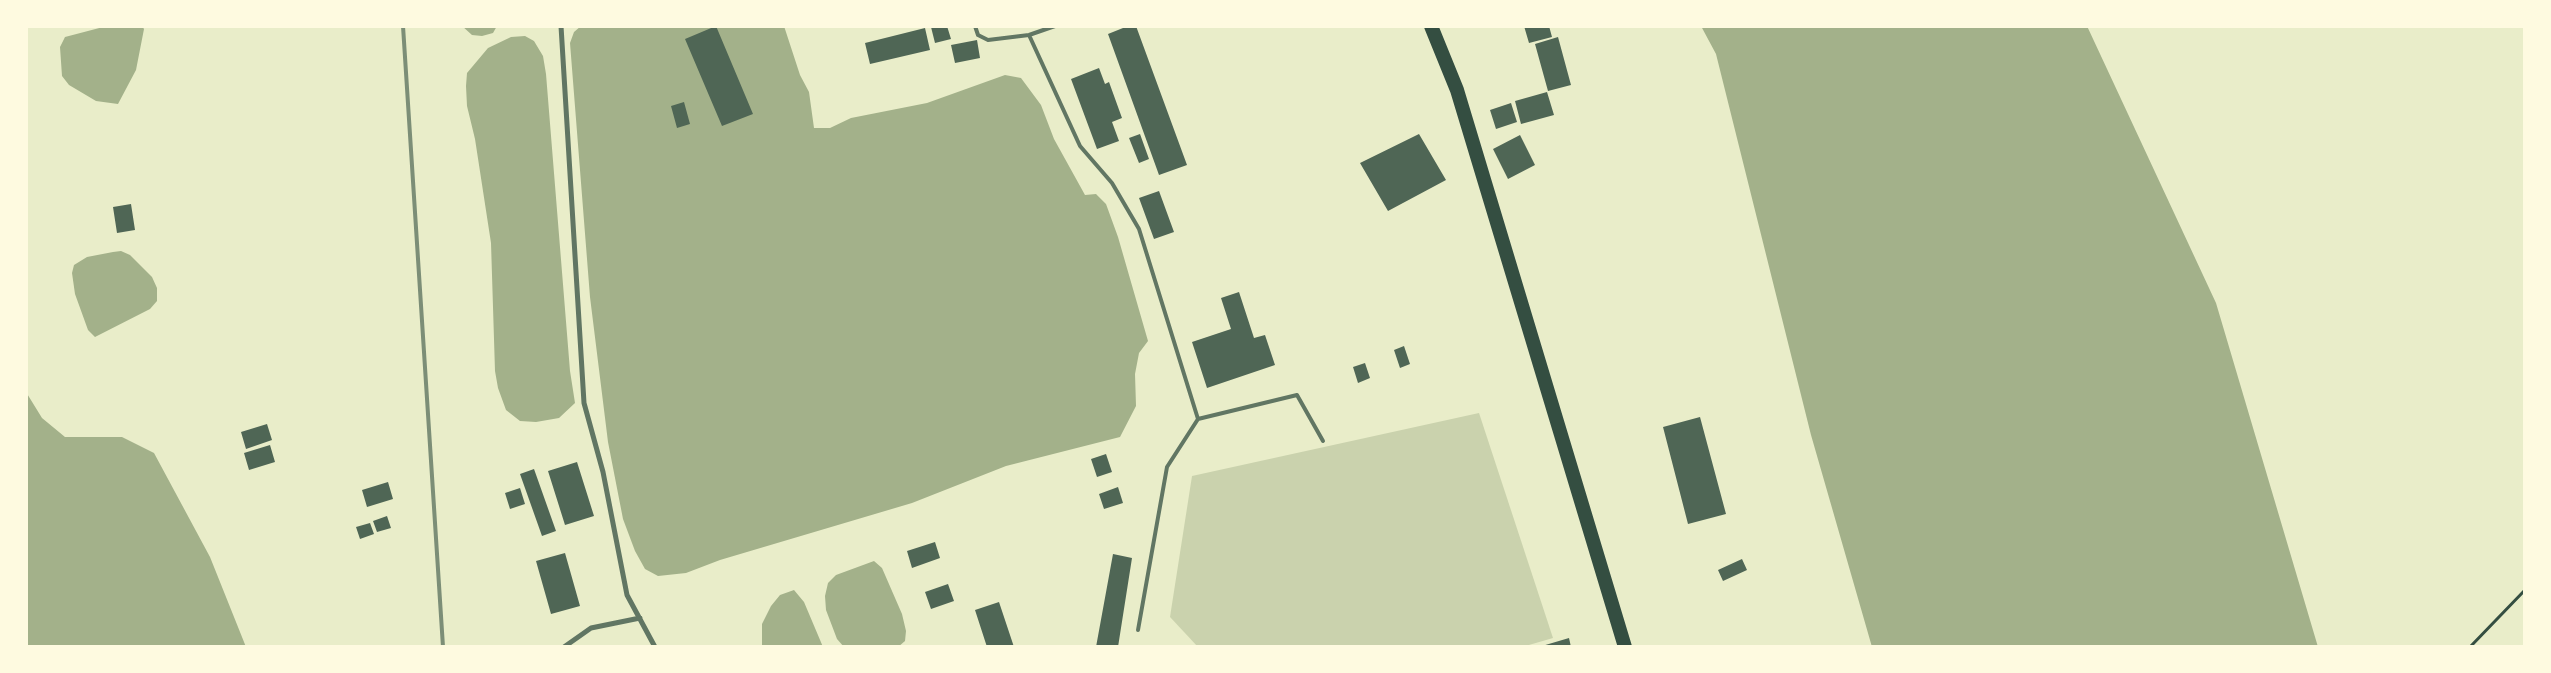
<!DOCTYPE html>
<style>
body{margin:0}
#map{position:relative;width:2551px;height:673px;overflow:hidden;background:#e9edc9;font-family:"Fira Sans",sans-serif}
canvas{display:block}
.frame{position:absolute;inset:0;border:28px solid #fefae0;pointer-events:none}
</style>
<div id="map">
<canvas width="2551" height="673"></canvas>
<div class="frame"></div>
</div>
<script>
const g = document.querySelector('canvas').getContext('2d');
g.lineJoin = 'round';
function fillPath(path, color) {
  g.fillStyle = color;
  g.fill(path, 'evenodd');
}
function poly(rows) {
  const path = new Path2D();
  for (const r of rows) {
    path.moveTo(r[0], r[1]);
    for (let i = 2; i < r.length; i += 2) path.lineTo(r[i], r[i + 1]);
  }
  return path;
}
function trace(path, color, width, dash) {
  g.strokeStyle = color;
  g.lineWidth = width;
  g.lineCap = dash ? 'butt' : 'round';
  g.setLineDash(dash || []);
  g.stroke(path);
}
fillPath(poly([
 [1479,413,1553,638,1522,647,1198,647,1170,617,1192,476]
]), '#cad2ad');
fillPath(poly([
 [107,26,142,26,144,29,136,70,118,104,96,101,69,85,62,76,60,47,65,37],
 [462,26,497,26,493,33,482,36,472,35],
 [581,26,784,26,800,75,809,92,814,128,830,128,851,118,927,103,1005,75,1021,78,1041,105,1054,139,1085,195,1096,194,1106,204,1118,237,1148,341,1139,353,1135,374,1136,406,1120,437,1006,466,912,503,720,560,686,573,658,576,645,569,635,551,623,519,608,442,590,297,570,43,574,32],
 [1701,26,2087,26,2216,303,2318,647,1872,647,1811,435,1716,54],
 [525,36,534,41,543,56,546,74,570,371,575,403,559,418,536,422,520,421,506,410,498,388,495,371,491,243,475,139,467,106,466,86,467,73,488,48,511,37],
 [113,252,121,251,130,255,152,277,157,288,157,301,150,309,95,337,88,330,75,294,72,273,74,265,87,257],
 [26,392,42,418,65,437,122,437,154,453,210,557,246,647,26,647],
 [874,561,882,568,902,614,906,631,905,641,898,647,844,647,837,639,826,610,825,596,828,583,836,575],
 [794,590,804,602,823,647,762,647,762,624,771,606,780,595]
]), '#a3b18a');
fillPath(poly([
 [716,26,753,114,722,126,685,39],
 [947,26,951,39,935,43,931,27],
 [1128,26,1136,26,1187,165,1159,175,1108,34],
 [1524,26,1549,26,1552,37,1529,43],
 [925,28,930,50,870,64,865,43],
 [1558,37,1571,85,1548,91,1535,44],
 [977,40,980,58,955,63,951,45],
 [1099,68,1105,84,1109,82,1122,118,1112,122,1119,141,1097,149,1071,79],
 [1547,92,1554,115,1521,124,1515,101],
 [684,102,690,124,677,128,671,106],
 [1511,103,1517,122,1496,129,1490,110],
 [1140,134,1149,159,1139,163,1129,138],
 [1419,134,1446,180,1388,211,1360,163],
 [1520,135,1535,165,1508,179,1493,149],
 [1159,191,1174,232,1154,239,1139,198],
 [131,204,135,230,117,233,113,207],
 [1239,292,1254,338,1265,335,1275,365,1207,388,1192,342,1231,329,1221,298],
 [1404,346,1410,364,1400,368,1394,350],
 [1365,363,1370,378,1358,383,1353,367],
 [1700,417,1726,514,1688,524,1663,427],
 [267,424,272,440,246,449,241,432],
 [270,445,275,462,249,470,244,453],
 [1106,454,1112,472,1097,477,1091,459],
 [577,462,594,516,565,525,548,471],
 [534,469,556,531,542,536,520,474],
 [388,482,393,499,367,507,362,490],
 [1118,487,1123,503,1104,509,1099,494],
 [520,488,525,504,510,509,505,493],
 [387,516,391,528,377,532,373,521],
 [370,523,374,534,360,539,356,527],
 [935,542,940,558,912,568,907,551],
 [565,553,580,606,551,614,536,561],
 [1113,554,1132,558,1118,647,1096,647],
 [1742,559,1747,570,1723,581,1718,570],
 [948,584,954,601,931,609,925,592],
 [999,602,1014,647,987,647,975,610],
 [1569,638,1571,647,1542,647,1542,646]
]), '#4f6655');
trace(poly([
 [2470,647,2525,590]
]), '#344e41', 3);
trace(poly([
 [975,26,978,35,988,40,1029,35,1055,26],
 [1029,35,1080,146,1112,183,1139,229,1198,419,1167,467,1138,630],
 [1198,419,1297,395,1323,441]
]), '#617663', 4);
trace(poly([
 [561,26,584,403,603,472,627,595,655,647],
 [564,647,591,628,640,618]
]), '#617663', 5);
trace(poly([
 [1431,26,1457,90,1625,647]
]), '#344e41', 14);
trace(poly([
 [403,26,443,647]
]), '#7c8e77', 4);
</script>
